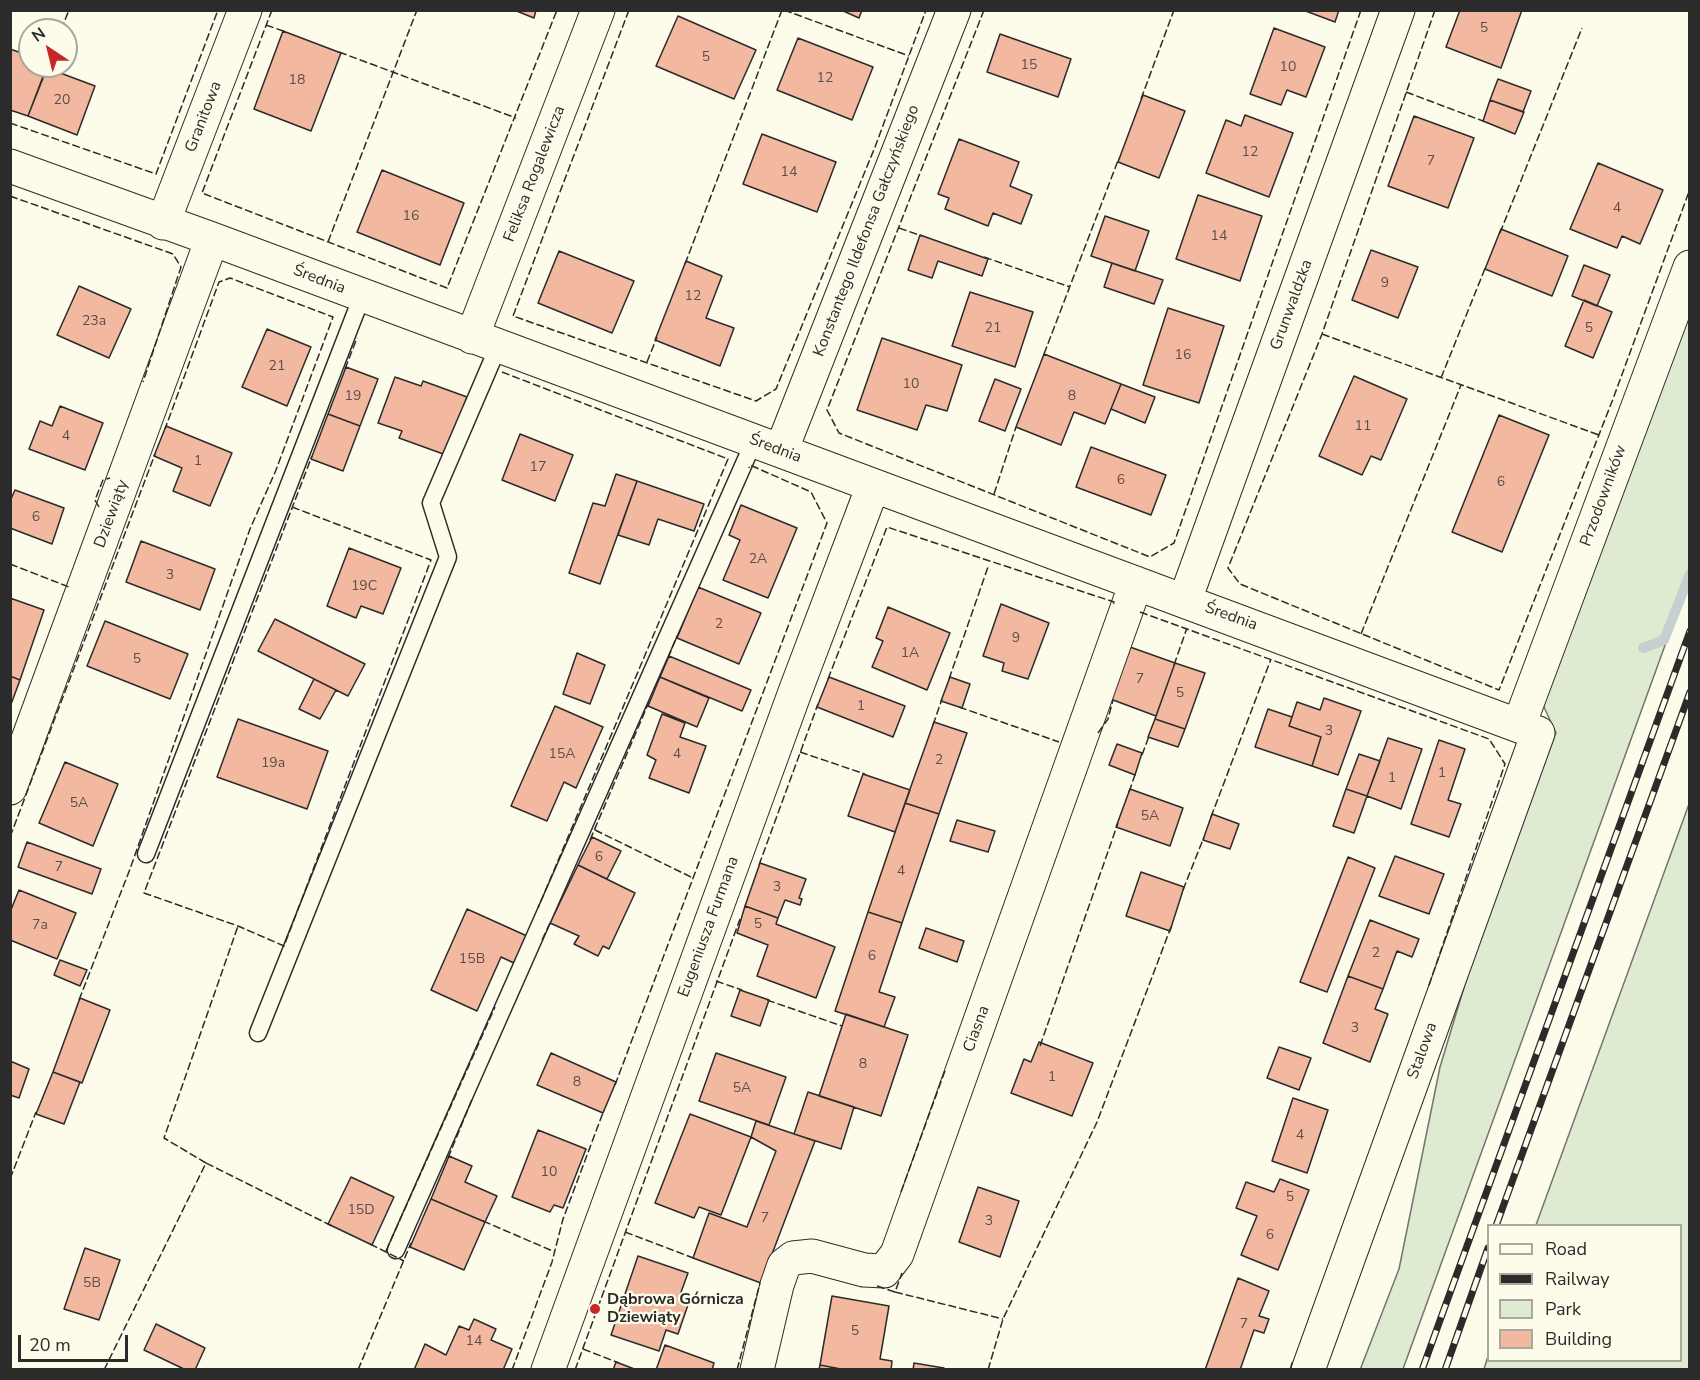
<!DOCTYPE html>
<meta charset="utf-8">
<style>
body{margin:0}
#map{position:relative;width:1700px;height:1380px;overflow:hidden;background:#fdfbea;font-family:"Nunito Sans",sans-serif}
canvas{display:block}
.frame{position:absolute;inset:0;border:12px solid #2b2b2b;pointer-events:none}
.legend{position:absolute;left:1487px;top:1224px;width:195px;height:138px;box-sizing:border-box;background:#fdfbea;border:2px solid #a9a89e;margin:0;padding:8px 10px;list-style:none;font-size:18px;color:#2b2b2b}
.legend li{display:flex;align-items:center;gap:12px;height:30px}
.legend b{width:30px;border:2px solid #a9a89e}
.north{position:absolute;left:18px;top:18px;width:60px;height:60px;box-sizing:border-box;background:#fdfbea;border:2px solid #a9a89e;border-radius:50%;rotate:325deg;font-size:16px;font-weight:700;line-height:24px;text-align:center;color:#2b2b2b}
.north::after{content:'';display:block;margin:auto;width:21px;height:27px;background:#c62828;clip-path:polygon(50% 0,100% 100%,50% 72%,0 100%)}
.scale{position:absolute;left:18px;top:1335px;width:110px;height:27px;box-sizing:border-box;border:3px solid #2b2b2b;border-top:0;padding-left:8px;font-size:18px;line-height:21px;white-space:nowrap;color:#2b2b2b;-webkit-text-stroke:4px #fdfbea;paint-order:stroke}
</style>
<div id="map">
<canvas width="1700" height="1380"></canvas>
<div class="frame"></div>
<ul class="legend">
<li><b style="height:8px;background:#fdfbea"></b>Road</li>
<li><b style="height:8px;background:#2b2b2b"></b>Railway</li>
<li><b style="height:16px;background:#deebd1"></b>Park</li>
<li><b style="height:16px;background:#f2b8a0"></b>Building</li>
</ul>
<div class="north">N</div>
<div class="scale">20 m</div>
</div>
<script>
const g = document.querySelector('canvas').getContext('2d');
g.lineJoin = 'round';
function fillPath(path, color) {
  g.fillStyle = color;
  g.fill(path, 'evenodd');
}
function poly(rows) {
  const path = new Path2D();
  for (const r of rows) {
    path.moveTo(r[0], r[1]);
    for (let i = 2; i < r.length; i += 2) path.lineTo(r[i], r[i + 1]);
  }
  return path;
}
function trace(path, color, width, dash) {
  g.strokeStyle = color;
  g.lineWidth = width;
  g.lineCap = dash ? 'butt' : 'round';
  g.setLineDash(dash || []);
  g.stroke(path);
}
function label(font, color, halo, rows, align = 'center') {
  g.font = font + ' "Nunito Sans",sans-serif';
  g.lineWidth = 4.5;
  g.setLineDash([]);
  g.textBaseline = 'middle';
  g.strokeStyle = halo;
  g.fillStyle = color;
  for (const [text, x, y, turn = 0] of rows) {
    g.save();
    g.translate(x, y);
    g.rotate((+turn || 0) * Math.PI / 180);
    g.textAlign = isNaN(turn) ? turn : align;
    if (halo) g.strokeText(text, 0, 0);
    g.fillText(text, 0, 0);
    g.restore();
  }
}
const green = poly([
 [1689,293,1689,579,1403,1369,1360,1370,1399,1269,1440,1067,1504,855,1556,733,1537,692,1689,293],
 [1689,804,1689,1369,1484,1369,1488,1356,1488,1360,1680,1360,1680,1226,1536,1225,1689,804]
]);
fillPath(green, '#deebd1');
trace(green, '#74746e', 1.5);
trace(poly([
 [1643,648,1664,640,1690,574]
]), '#c7d0d0', 10);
const building = poly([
 [514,10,536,10,534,18,514,10],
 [841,10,862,10,859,18,841,10],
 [1303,10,1339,10,1335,22,1303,10],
 [1460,10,1522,10,1501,68,1446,47,1460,10],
 [678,16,756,50,734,99,656,66,678,16],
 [1274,28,1325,47,1306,97,1287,90,1281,105,1250,94,1274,28],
 [283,31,341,53,311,131,254,109,283,31],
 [1000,34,1071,59,1058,97,987,72,1000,34],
 [798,38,873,67,852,120,777,90,798,38],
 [10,49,30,56,30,66,47,66,28,116,10,110,10,49],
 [47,68,95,86,77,135,28,116,47,68],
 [1498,79,1531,91,1523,112,1490,100,1498,79],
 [1143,95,1185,111,1159,178,1118,162,1143,95],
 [1490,100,1524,112,1515,134,1483,121,1490,100],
 [1245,115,1293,133,1269,197,1206,173,1226,120,1241,126,1245,115],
 [1414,116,1474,138,1448,208,1388,186,1414,116],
 [762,134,836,162,817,212,743,184,762,134],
 [959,139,1019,162,1010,186,1032,195,1021,224,993,213,988,226,945,209,949,198,938,194,959,139],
 [1598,163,1663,190,1640,244,1622,236,1617,248,1570,229,1598,163],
 [382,170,464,203,440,265,357,232,382,170],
 [1198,195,1262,216,1240,281,1176,259,1198,195],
 [1105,216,1149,231,1135,271,1091,256,1105,216],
 [1501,229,1568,256,1552,296,1485,269,1501,229],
 [920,235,988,259,982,276,938,261,932,278,908,270,920,235],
 [1371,250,1418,267,1398,318,1352,300,1371,250],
 [559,251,634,281,612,333,538,303,559,251],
 [686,261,722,276,706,318,734,328,720,366,655,340,686,261],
 [1112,263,1163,280,1154,304,1104,287,1112,263],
 [1584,265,1610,275,1597,306,1572,296,1584,265],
 [79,286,131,309,109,358,57,335,79,286],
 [970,292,1033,312,1015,367,952,346,970,292],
 [1584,300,1612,312,1593,358,1565,346,1584,300],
 [1168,308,1224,326,1199,403,1143,385,1168,308],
 [267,329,311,347,287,406,242,387,267,329],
 [882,338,962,365,947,411,926,405,917,430,857,410,882,338],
 [1044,354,1121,384,1105,424,1074,412,1061,445,1016,427,1044,354],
 [346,367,378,379,360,426,328,414,346,367],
 [1354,376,1407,399,1381,460,1371,456,1362,475,1319,456,1354,376],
 [395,377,421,386,423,381,467,397,446,455,399,438,402,431,378,423,395,377],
 [995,379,1021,389,1005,431,979,421,995,379],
 [1121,384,1155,397,1145,423,1111,409,1121,384],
 [60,406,103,423,85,470,29,449,40,421,52,426,60,406],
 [328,414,360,426,343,471,311,459,328,414],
 [1499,415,1549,435,1502,552,1452,532,1499,415],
 [166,426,232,453,210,506,173,491,182,468,154,456,166,426],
 [520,434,573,455,555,501,502,480,520,434],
 [1091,447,1166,475,1151,515,1076,487,1091,447],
 [616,474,637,481,600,584,569,573,593,503,605,506,616,474],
 [637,481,704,504,694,531,658,519,649,545,618,535,637,481],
 [15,490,64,508,52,544,10,528,10,501,15,490],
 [741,505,797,528,768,598,723,580,740,540,729,535,741,505],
 [141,541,215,569,200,610,126,582,141,541],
 [349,548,401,568,383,614,361,606,356,618,327,606,349,548],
 [698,587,761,613,739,664,677,638,698,587],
 [10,598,44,610,20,680,10,676,10,598],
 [1001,604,1049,623,1028,679,1002,671,1004,663,983,656,1001,604],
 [888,607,950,633,927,690,872,667,883,641,876,638,888,607],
 [275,619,365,664,348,696,258,651,275,619],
 [105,621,188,654,170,699,87,666,105,621],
 [1130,647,1175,663,1156,716,1105,697,1130,647],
 [577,653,605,665,590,704,563,694,577,653],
 [669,656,751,690,742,711,660,677,669,656],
 [1175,663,1205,673,1185,729,1155,719,1175,663],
 [10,676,20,680,10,707,10,676],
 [660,677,709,698,697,727,648,706,660,677],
 [829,677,905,706,893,737,817,707,829,677],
 [950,677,970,684,962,708,941,701,950,677],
 [314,679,336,690,320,719,299,709,314,679],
 [1324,698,1361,711,1338,775,1312,766,1321,737,1289,726,1297,702,1320,710,1324,698],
 [555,706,603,727,576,788,564,782,547,821,511,806,555,706],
 [1268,709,1292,717,1289,726,1321,737,1312,766,1255,747,1268,709],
 [662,714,685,723,680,737,706,746,689,793,649,778,656,760,647,755,662,714],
 [238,719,328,751,307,809,217,777,238,719],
 [1155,719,1185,729,1178,747,1148,737,1155,719],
 [934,722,967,733,939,814,905,803,934,722],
 [1388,738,1422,749,1401,809,1367,796,1388,738],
 [1439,740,1465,749,1448,800,1461,804,1449,837,1411,824,1439,740],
 [1117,744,1142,753,1135,775,1109,765,1117,744],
 [1359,754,1380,761,1367,796,1346,789,1359,754],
 [65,762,118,784,93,846,39,823,65,762],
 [863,774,910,790,895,832,848,816,863,774],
 [1130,789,1183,808,1170,846,1116,827,1130,789],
 [1346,789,1367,796,1354,833,1333,826,1346,789],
 [905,803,939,814,902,923,868,912,905,803],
 [1212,814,1239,824,1230,849,1203,840,1212,814],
 [957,820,995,831,988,852,950,841,957,820],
 [592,837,621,851,607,879,578,865,592,837],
 [27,842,101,869,92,894,18,867,27,842],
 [1395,856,1444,874,1429,914,1379,896,1395,856],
 [1348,857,1375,868,1327,992,1300,982,1348,857],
 [760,863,806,879,799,898,802,899,800,905,785,900,778,918,745,906,760,863],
 [578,865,635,893,609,949,603,946,598,956,574,944,579,936,550,923,578,865],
 [1141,872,1184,887,1170,931,1126,916,1141,872],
 [19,890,76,913,57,959,10,940,10,912,19,890],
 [745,906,778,918,776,924,835,947,816,998,757,976,768,945,737,933,745,906],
 [467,909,527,936,514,963,501,957,477,1011,431,990,467,909],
 [868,912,902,923,879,992,895,997,884,1027,835,1011,868,912],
 [1370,920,1419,939,1412,957,1397,951,1383,989,1348,976,1370,920],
 [926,928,964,941,957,962,919,948,926,928],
 [60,960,87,970,80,986,54,975,60,960],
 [1348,976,1383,989,1375,1009,1388,1014,1370,1062,1323,1043,1348,976],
 [740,990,769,1000,760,1026,731,1016,740,990],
 [80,998,110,1010,82,1083,53,1072,80,998],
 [846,1014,908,1035,881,1116,819,1096,846,1014],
 [1039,1042,1093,1063,1072,1116,1011,1093,1024,1059,1031,1062,1039,1042],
 [1279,1047,1311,1058,1299,1090,1267,1078,1279,1047],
 [551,1053,616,1082,603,1113,537,1085,551,1053],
 [716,1053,786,1077,769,1125,699,1101,716,1053],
 [10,1061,29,1069,19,1098,10,1095,10,1061],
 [53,1072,80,1082,64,1124,36,1114,53,1072],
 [808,1092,854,1107,841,1149,794,1134,808,1092],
 [1293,1098,1328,1110,1307,1173,1272,1161,1293,1098],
 [690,1114,751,1137,721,1215,699,1207,694,1218,655,1203,690,1114],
 [756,1121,815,1141,761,1283,693,1258,709,1213,747,1227,776,1151,751,1137,756,1121],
 [538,1130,586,1149,563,1208,554,1205,550,1212,512,1197,538,1130],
 [449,1156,472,1166,465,1182,497,1196,485,1222,431,1199,449,1156],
 [351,1177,394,1197,372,1245,328,1224,351,1177],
 [1280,1179,1309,1190,1278,1270,1241,1255,1257,1216,1236,1208,1246,1182,1274,1192,1280,1179],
 [978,1187,1019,1201,1000,1257,959,1242,978,1187],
 [431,1199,485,1222,464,1270,410,1247,431,1199],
 [85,1248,120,1260,99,1320,64,1309,85,1248],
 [638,1256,688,1273,680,1295,690,1299,678,1334,666,1330,659,1351,611,1335,638,1256],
 [1238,1278,1269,1291,1259,1316,1269,1319,1264,1333,1254,1330,1240,1370,1205,1370,1238,1278],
 [832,1296,889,1306,880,1359,892,1361,891,1370,846,1370,820,1365,832,1296],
 [474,1319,496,1329,491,1340,512,1349,503,1370,414,1370,425,1344,446,1355,459,1326,469,1330,474,1319],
 [156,1324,205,1348,195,1370,186,1370,144,1350,156,1324],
 [665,1345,714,1363,712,1370,656,1370,665,1345],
 [616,1362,637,1370,613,1370,616,1362],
 [914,1363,944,1368,944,1370,913,1370,914,1363],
 [820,1365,846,1370,819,1370,820,1365]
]);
fillPath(building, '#f2b8a0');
trace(building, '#2b2b2b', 1.5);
const service = poly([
 [146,854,362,296],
 [258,1033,448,557,431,503,498,347],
 [396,1250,754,441]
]);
const minor = poly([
 [10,166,212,239,1538,733,1308,1370],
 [163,223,245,10],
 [472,337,598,10],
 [781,451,954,10],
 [1185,600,1398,10],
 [1519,725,1690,267],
 [10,788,212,239],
 [548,1370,795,692,873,486],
 [757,1370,777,1285,784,1265,793,1258,812,1256,864,1270,884,1271,897,1254,1136,583]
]);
trace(service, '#2b2b2b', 19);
trace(minor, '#2b2b2b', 35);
trace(service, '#fdfbea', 16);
trace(minor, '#fdfbea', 33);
const rail = poly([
 [1496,1226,1690,692],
 [1422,1370,1690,631],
 [1445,1370,1488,1248]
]);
trace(rail, '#2b2b2b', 7);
trace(rail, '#fdfbea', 4.5, [14]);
trace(poly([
 [272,10,202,193,447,288,557,10],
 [629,10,513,316,756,401,776,389,875,147,926,10],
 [784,10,909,56],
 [984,10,827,410,839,433,1150,557,1174,543,1361,10],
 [1435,10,1322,334,1228,568,1240,584,1499,690,1613,399,1690,189],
 [266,25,286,32],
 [61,30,69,10],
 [339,52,516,118],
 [1406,92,1483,121],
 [1141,99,1174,10],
 [10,123,156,174,218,10],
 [10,196,173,254,181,267,143,382],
 [899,228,922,236],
 [1500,233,1582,28],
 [328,242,417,10],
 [984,257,1070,287],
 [685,264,782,10],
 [1322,334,1599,435],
 [1044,354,1119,158],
 [647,362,657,337],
 [345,369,357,338],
 [502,372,728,459,538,908],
 [1441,378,1486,266],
 [994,494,1016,427],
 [99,507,95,500,103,480,110,478],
 [292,507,431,560,284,946,238,926,144,893,312,456],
 [10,564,69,587],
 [1140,612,1489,739,1505,764,1428,988],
 [1361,634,1461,385],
 [668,658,677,636],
 [1174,665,1187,628],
 [828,679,887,527,1114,602,1113,605],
 [949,679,988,567],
 [959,707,1059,742],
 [933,725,942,699],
 [1098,733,1108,719,1113,700],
 [800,752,865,774],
 [1142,755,1149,736],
 [1129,792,1136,772],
 [1211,817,1271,659],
 [595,830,693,878],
 [10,837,155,454],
 [590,840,649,702],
 [759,865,818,704],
 [1183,890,1204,837],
 [542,940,551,921],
 [716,981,742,990],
 [79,1000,130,869,250,529,276,470,333,317,230,278,219,282,165,429],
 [767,1000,842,1026],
 [1040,1046,1118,823],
 [615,1085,827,523,811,492,750,465,749,468],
 [448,1158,473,1097],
 [206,1163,164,1138,238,926],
 [10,1179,36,1112],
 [901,1192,946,1068],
 [483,1221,555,1252],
 [625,1232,696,1259],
 [370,1244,404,1261],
 [386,1251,495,1007],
 [877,1286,895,1292,902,1273],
 [895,1292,1003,1319],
 [583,1349,619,1363],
 [104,1370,206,1163,332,1226],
 [358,1370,411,1243],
 [512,1370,552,1262,563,1219,604,1110],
 [575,1370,740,919],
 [737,1370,760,1283],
 [988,1370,1003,1319,1097,1122,1171,927],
 [1290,1370,1293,1360]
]), '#2b2b2b', 1.5, [8, 3]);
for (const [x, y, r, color] of [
 [595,1309,6,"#c62828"]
]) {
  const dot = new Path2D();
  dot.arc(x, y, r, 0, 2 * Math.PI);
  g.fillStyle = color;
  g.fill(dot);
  trace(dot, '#fdfbea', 2);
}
label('14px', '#5d4e48', null, [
 ["5",1484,29],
 ["5",706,58],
 ["15",1029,66],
 ["10",1288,68],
 ["12",825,79],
 ["18",297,81],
 ["20",62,101],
 ["12",1250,153],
 ["7",1431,162],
 ["14",789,173],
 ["4",1617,209],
 ["16",411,217],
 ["14",1219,237],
 ["9",1385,284],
 ["12",693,297],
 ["23a",94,322],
 ["21",993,329],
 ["5",1589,329],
 ["16",1183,356],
 ["21",277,367],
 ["10",911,385],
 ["19",353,397],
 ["8",1072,397],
 ["11",1363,427],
 ["4",66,437],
 ["1",198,462],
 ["17",538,468],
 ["6",1121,481],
 ["6",1501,483],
 ["6",36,518],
 ["2A",758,560],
 ["3",170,576],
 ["19C",364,587],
 ["2",719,625],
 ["9",1016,639],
 ["1A",910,654],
 ["5",137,660],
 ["7",1140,680],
 ["5",1180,694],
 ["1",861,707],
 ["3",1329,732],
 ["15A",562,755],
 ["4",677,755],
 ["2",939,761],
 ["19a",273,764],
 ["1",1442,774],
 ["1",1392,779],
 ["5A",79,804],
 ["5A",1150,817],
 ["6",599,858],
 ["7",59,868],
 ["4",901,872],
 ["3",777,888],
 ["5",758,925],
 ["7a",40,926],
 ["2",1376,954],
 ["6",872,957],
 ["15B",472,960],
 ["3",1355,1029],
 ["8",863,1065],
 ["1",1052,1078],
 ["8",577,1083],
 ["5A",742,1089],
 ["4",1300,1136],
 ["10",549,1173],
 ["5",1290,1198],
 ["15D",361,1211],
 ["7",765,1219],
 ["3",989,1222],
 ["6",1270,1236],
 ["5B",92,1284],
 ["7",1244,1325],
 ["5",855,1332],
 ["14",474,1342]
]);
label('16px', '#2b2b2b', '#fdfbea', [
 ["Granitowa",204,117,-69],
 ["Feliksa Rogalewicza",535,174,-69],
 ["Konstantego Ildefonsa Gałczyńskiego",867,231,-69],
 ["Średnia",319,280,21],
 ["Grunwaldzka",1292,305,-70],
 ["Średnia",775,449,21],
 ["Przodowników",1604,496,-70],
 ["Dziewiąty",112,514,-70],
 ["Średnia",1231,617,20],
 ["Eugeniusza Furmana",709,927,-70],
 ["Ciasna",977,1029,-70],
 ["Stalowa",1423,1051,-70]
]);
label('bold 16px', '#2b2b2b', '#fdfbea', [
 ["Dąbrowa Górnicza",607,1300],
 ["Dziewiąty",607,1318]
], 'left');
</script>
